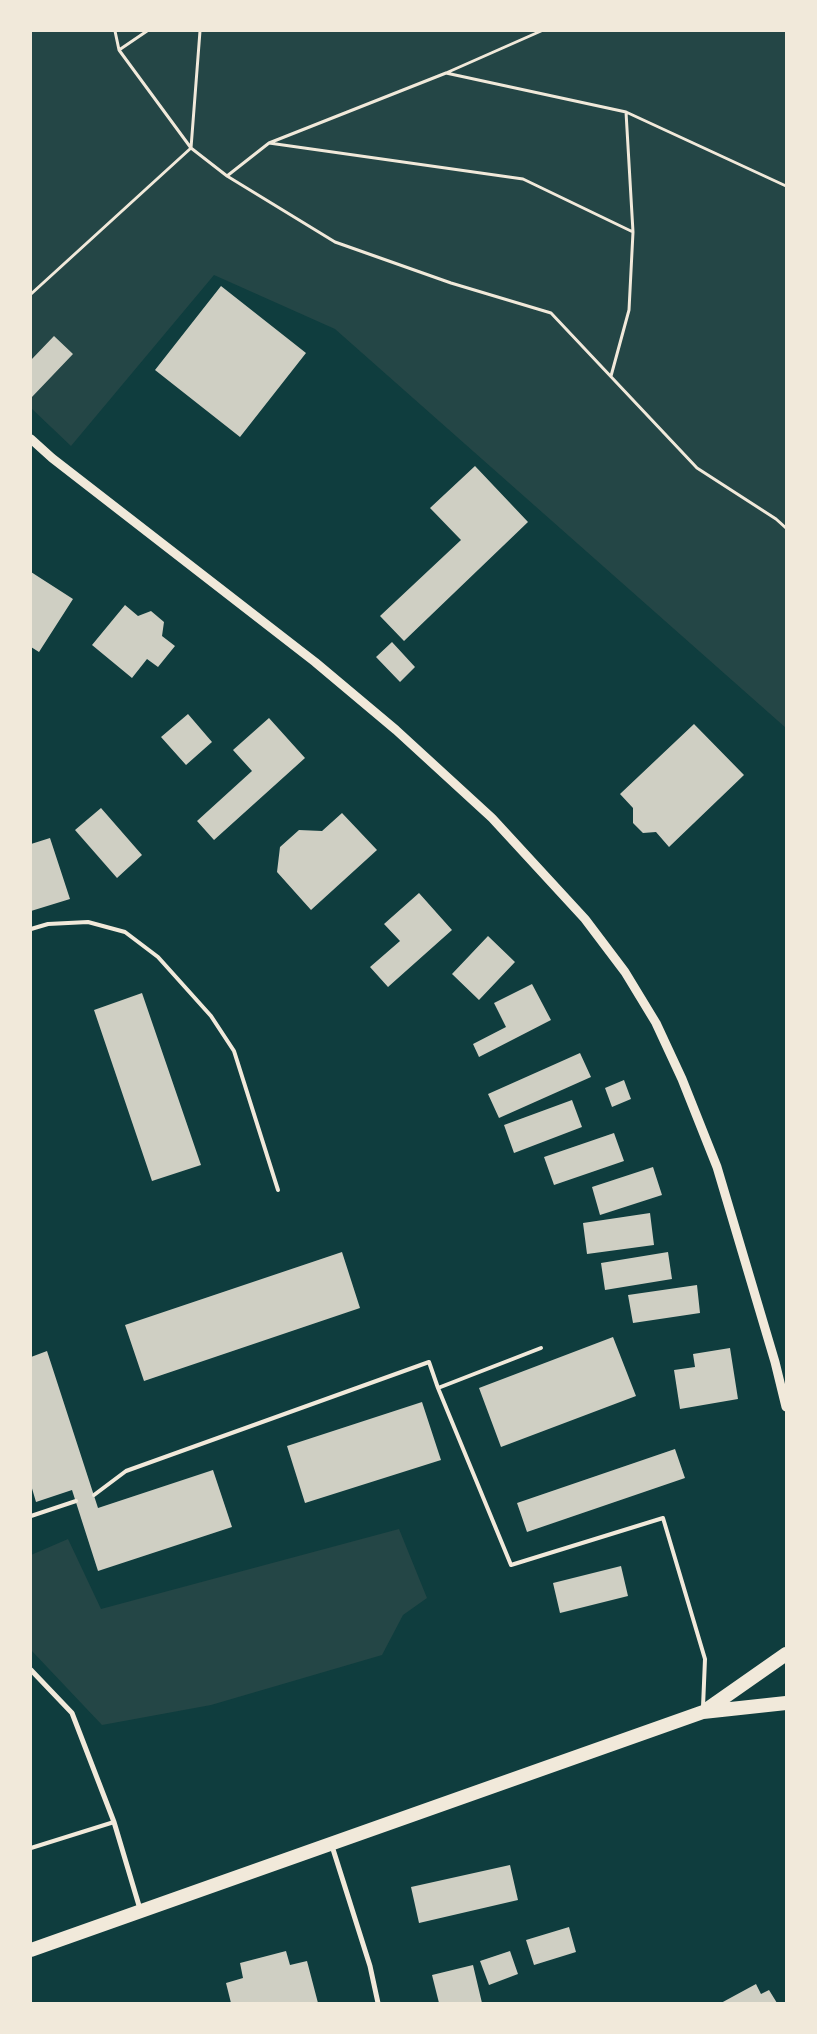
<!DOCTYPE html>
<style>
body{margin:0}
#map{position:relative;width:817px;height:2034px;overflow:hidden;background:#0f3d3e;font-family:Arial,sans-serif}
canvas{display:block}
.frame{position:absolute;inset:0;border:32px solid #f1e9da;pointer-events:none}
</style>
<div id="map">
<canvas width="817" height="2034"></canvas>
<div class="frame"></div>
</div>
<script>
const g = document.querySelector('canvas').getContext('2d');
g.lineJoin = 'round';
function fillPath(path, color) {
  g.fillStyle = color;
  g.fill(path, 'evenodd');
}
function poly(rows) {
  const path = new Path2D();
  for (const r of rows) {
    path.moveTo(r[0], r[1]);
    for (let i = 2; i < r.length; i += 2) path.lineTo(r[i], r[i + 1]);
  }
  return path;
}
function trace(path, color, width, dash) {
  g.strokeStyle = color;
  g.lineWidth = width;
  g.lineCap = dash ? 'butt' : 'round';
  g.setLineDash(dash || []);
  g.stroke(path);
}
fillPath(poly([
 [31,31,786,31,786,728,335,329,214,275,71,446,31,408],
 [399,1529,427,1598,403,1615,382,1655,211,1705,102,1725,31,1650,31,1555,68,1539,101,1609]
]), '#244646');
fillPath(poly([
 [221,286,306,353,240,437,155,370],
 [54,336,73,354,31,398,31,360],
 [475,466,528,522,404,641,380,616,461,540,430,508],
 [31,572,73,599,39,652,31,647],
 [125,605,138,616,151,611,164,622,162,636,175,646,158,667,147,659,132,678,92,645],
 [392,642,415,667,400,682,376,657],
 [188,714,212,742,186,765,161,737],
 [269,718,305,758,214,840,197,821,252,771,233,750],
 [694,724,744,775,669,847,656,832,643,833,633,823,633,808,620,794],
 [101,808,142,855,117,878,75,830],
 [342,813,377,850,311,910,277,872,280,847,299,830,322,831],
 [50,838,70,899,31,911,31,844],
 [419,893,452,930,388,987,370,967,400,941,384,924],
 [488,936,515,962,479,1000,452,974],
 [532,984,551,1020,479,1057,473,1044,506,1027,494,1003],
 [142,993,201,1165,152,1181,94,1010],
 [580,1053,591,1077,499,1118,488,1094],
 [624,1080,631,1099,612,1107,605,1088],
 [572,1100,582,1127,514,1153,504,1125],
 [614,1133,624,1161,554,1185,544,1157],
 [653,1167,662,1195,600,1215,592,1187],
 [650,1213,654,1245,587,1254,583,1223],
 [342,1252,360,1308,144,1381,125,1325],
 [668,1252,672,1279,605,1290,601,1263],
 [697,1285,700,1313,633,1323,628,1295],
 [613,1337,636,1396,501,1447,479,1388],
 [730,1348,738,1399,680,1409,674,1370,695,1367,693,1354],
 [47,1351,98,1508,213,1470,232,1527,98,1571,72,1490,36,1502,31,1485,31,1357],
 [422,1402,441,1460,305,1503,287,1446],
 [675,1449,685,1478,527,1532,517,1503],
 [621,1566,628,1596,560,1613,553,1583],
 [510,1865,518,1900,419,1923,411,1887],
 [569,1927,576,1952,534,1965,526,1940],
 [286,1951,290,1965,307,1961,318,2003,231,2003,226,1983,243,1978,240,1963],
 [510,1951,518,1974,489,1985,480,1961],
 [473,1965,482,2003,439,2003,432,1975],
 [756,1984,761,1994,769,1990,777,2003,721,2003]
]), '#cfcfc3');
trace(poly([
 [200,31,191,148,227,176,335,242,451,283,551,313,697,468,776,519,786,528],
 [119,50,147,31],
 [446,73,626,112,786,186],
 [269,143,523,179,633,232],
 [227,176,269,143,446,73,541,31],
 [31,294,191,148,119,50,115,31],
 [611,376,629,310,633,232,626,112]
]), '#f1e9da', 3);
trace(poly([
 [31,929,48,924,88,922,125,932,158,957,211,1016,234,1051,278,1190],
 [438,1388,541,1348],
 [94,1495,126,1471,429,1362,438,1388,511,1565,663,1518,705,1659,703,1707],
 [31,1516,76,1501],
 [31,1848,114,1822]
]), '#f1e9da', 4);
trace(poly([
 [31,1670,72,1713,114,1822,140,1909],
 [332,1846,370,1966,378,2003]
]), '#f1e9da', 5);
trace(poly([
 [31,439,52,458,315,662,396,730,492,818,585,919,625,972,656,1023,682,1079,717,1167,775,1362,786,1407]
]), '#f1e9da', 9);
trace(poly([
 [706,1710,786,1654],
 [31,1950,703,1712,786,1703]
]), '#f1e9da', 14);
</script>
